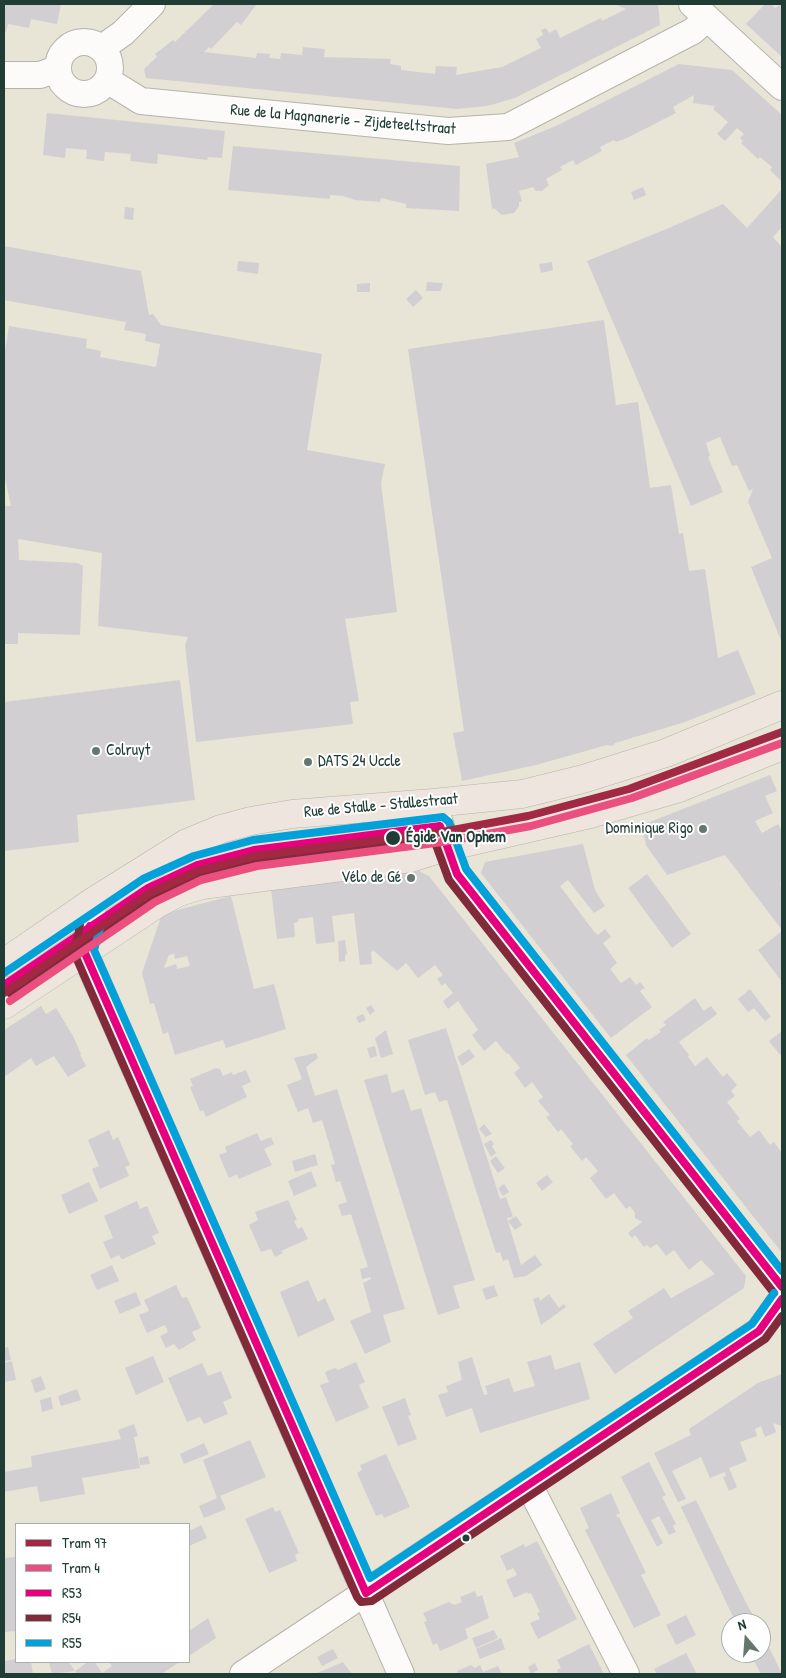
<!DOCTYPE html>
<meta charset="utf-8">
<style>
body{margin:0}
#map{position:relative;width:786px;height:1678px;overflow:hidden;background:#e8e4d6;font-family:"Patrick Hand",sans-serif}
canvas{display:block}
.frame{position:absolute;inset:0;border:5px solid #1f3d34;pointer-events:none}
.legend{position:absolute;left:15px;top:1523px;width:175px;height:140px;box-sizing:border-box;background:#fff;border:1px solid #a5b1ae;margin:0;padding:6px 9px;list-style:none;font-size:15px;color:#1f3d34}
.legend li{display:flex;align-items:center;gap:10px;height:25px}
.legend b{width:25px;border:1px solid #a5b1ae}
.north{position:absolute;left:721px;top:1613px;width:50px;height:50px;box-sizing:border-box;background:#fff;border:1px solid #a5b1ae;border-radius:50%;rotate:342deg;font-size:14px;font-weight:700;line-height:20px;text-align:center;color:#1f3d34}
.north::after{content:'';display:block;margin:auto;width:18px;height:22px;background:#65776d;clip-path:polygon(50% 0,100% 100%,50% 72%,0 100%)}
</style>
<div id="map">
<canvas width="786" height="1678"></canvas>
<div class="frame"></div>
<ul class="legend">
<li><b style="height:6px;background:#a12944"></b>Tram 97</li>
<li><b style="height:6px;background:#ea4f80"></b>Tram 4</li>
<li><b style="height:6px;background:#e6007e"></b>R53</li>
<li><b style="height:6px;background:#822a3a"></b>R54</li>
<li><b style="height:6px;background:#02a1d9"></b>R55</li>
</ul>
<div class="north">N</div>
</div>
<script>
const g = document.querySelector('canvas').getContext('2d');
g.lineJoin = 'round';
function fillPath(path, color) {
  g.fillStyle = color;
  g.fill(path, 'evenodd');
}
function poly(rows) {
  const path = new Path2D();
  for (const r of rows) {
    if (r.length === 3) {
      path.moveTo(r[0] + r[2], r[1]);
      path.arc(r[0], r[1], r[2], 0, 2 * Math.PI);
      continue;
    }
    path.moveTo(r[0], r[1]);
    for (let i = 2; i < r.length; i += 2) path.lineTo(r[i], r[i + 1]);
  }
  return path;
}
function trace(path, color, width, dash) {
  g.strokeStyle = color;
  g.lineWidth = width;
  g.lineCap = dash ? 'butt' : 'round';
  g.setLineDash(dash || []);
  g.stroke(path);
}
function label(font, color, halo, rows, align = 'center') {
  g.font = font + ' "Patrick Hand",sans-serif';
  g.lineWidth = 4;
  g.setLineDash([]);
  g.textBaseline = 'middle';
  g.strokeStyle = halo;
  g.fillStyle = color;
  for (const [text, x, y, turn = 0] of rows) {
    g.save();
    g.translate(x, y);
    g.rotate((+turn || 0) * Math.PI / 180);
    g.textAlign = isNaN(turn) ? turn : align;
    if (halo) g.strokeText(text, 0, 0);
    g.fillText(text, 0, 0);
    g.restore();
  }
}
fillPath(poly([
 [4,4,61,4,57,24,31,19,29,28,8,24,6,32,4,31],
 [214,4,256,5,241,25,237,22,211,49,209,47,204,52,256,58,257,53,270,54,269,58,280,59,281,53,302,55,303,47,325,49,324,57,391,59,390,64,401,66,401,70,435,74,436,66,457,67,456,75,502,67,541,48,536,39,543,35,541,30,546,28,549,33,556,29,560,38,601,18,602,21,626,9,614,4,658,4,660,25,515,98,487,106,457,109,146,78,144,69,157,57,155,54,173,40,175,42],
 [765,4,771,4,775,8,782,4,782,57,746,24],
 [679,64,732,70,782,115,782,182,770,170,772,167,760,157,758,159,741,143,743,141,740,138,744,134,737,128,725,141,717,134,728,122,713,109,715,106,693,103,694,95,673,107,676,113,627,138,616,142,614,140,600,147,602,151,576,165,573,160,560,167,562,170,546,179,549,185,542,191,536,191,533,187,519,191,522,201,519,202,519,206,514,213,502,215,494,208,492,209,486,164,519,157,514,143,556,126],
 [47,113,225,131,222,158,208,157,207,160,158,154,157,164,130,161,131,154,105,152,104,161,86,159,87,150,66,148,65,158,43,155],
 [233,146,460,166,459,211,406,208,406,204,381,198,380,202,355,200,343,196,330,195,330,199,228,190],
 [643,187,646,195,634,200,631,192],
 [782,189,782,227,773,237,782,247,782,643,751,567,772,558,748,502,753,489,749,491,737,465,732,466,720,437,706,443,710,456,708,457,723,492,691,506,587,261,669,228,723,204,747,228],
 [125,207,134,208,133,220,124,219],
 [4,246,141,271,149,315,153,314,161,325,322,354,307,450,385,464,381,483,397,612,345,619,359,701,350,702,353,724,196,742,185,645,188,637,98,626,102,553,18,539,19,560,78,563,83,566,80,635,18,633,18,644,4,644,4,506,11,506,4,474,4,357,9,326,87,339,86,348,101,351,100,357,156,367,160,344,145,341,146,334,124,330,126,322,4,300],
 [238,261,259,263,258,274,237,271],
 [552,262,553,270,541,273,539,264],
 [427,282,443,283,441,291,426,291],
 [370,283,370,292,357,292,357,284],
 [416,290,423,298,413,307,406,299],
 [604,320,616,405,638,402,650,488,671,485,679,534,683,533,689,571,705,569,718,658,738,650,756,694,685,722,615,743,613,746,607,745,536,765,462,781,453,733,464,731,408,349],
 [180,680,195,800,77,815,79,842,4,851,4,702],
 [770,775,777,791,765,796,773,813,755,821,762,833,778,824,782,831,782,883,780,884,782,887,782,930,725,855,667,875,646,845,642,825],
 [583,844,595,890,605,906,594,913,568,880,560,886,592,929,598,935,605,929,611,937,603,943,617,963,610,969,621,983,630,977,636,985,640,982,645,988,640,991,652,1007,611,1038,481,873,485,862],
 [419,871,429,876,746,1276,744,1288,615,1374,593,1344,633,1318,628,1311,664,1288,671,1298,715,1274,701,1260,689,1270,674,1250,666,1256,657,1244,650,1248,647,1245,644,1247,635,1235,632,1238,628,1233,642,1222,635,1218,635,1213,630,1206,626,1209,614,1193,606,1199,590,1178,598,1171,586,1157,582,1161,570,1146,573,1144,561,1129,558,1132,546,1117,550,1115,538,1101,543,1097,532,1082,525,1088,514,1073,520,1068,508,1053,507,1054,496,1041,484,1051,472,1035,478,1030,458,1001,448,1009,443,1001,453,993,445,983,442,986,437,979,443,975,435,965,418,978,406,963,397,971,374,951,371,952,372,964,360,965,354,913,332,916,335,942,316,944,313,917,298,919,298,922,294,923,295,937,277,939,271,889],
 [647,874,691,934,672,948,628,888],
 [231,896,254,989,274,984,286,1029,226,1048,223,1040,175,1055,168,1032,163,1034,154,1003,150,1004,142,973,162,914],
 [174,954,175,959,187,956,190,966,177,969,176,964,164,968,169,955],
 [782,931,782,982,758,950],
 [345,940,347,954,345,955,345,961,339,962,338,941],
 [750,989,771,1017,765,1021,754,1008,748,1012,738,999],
 [695,998,704,1011,711,1006,717,1014,679,1042,689,1055,688,1057,695,1066,707,1057,723,1077,727,1073,737,1085,731,1091,735,1096,727,1102,740,1119,737,1121,750,1137,759,1130,770,1145,774,1142,782,1153,782,1253,626,1055,647,1038,649,1040,661,1032,659,1030,666,1025,663,1022],
 [371,1005,375,1011,370,1015,366,1008],
 [41,1006,46,1014,56,1008,73,1036,81,1054,80,1055,86,1066,68,1077,54,1056,36,1066,31,1058,4,1077,4,1030],
 [363,1014,366,1020,359,1023,356,1017],
 [446,1028,500,1199,506,1197,513,1217,507,1218,521,1265,535,1255,542,1265,526,1276,514,1278,508,1259,503,1261,500,1252,496,1253,447,1100,439,1102,435,1092,425,1095,408,1040],
 [386,1030,393,1054,381,1058,375,1038],
 [781,1032,782,1053,780,1055,769,1041],
 [375,1046,377,1056,370,1058,367,1048],
 [469,1049,475,1057,462,1066,457,1057],
 [316,1053,318,1058,306,1067,315,1096,337,1089,405,1309,383,1315,391,1342,365,1354,350,1321,371,1312,363,1283,371,1279,371,1277,362,1279,360,1269,368,1267,351,1214,342,1216,338,1205,347,1202,340,1181,336,1182,331,1165,335,1164,322,1120,313,1123,308,1108,298,1112,287,1085,302,1079,294,1058],
 [216,1068,220,1069,223,1076,232,1072,233,1075,246,1070,251,1082,242,1086,247,1097,206,1117,203,1110,200,1111,190,1087,193,1086,190,1079],
 [387,1074,392,1093,404,1089,411,1111,421,1108,475,1280,453,1286,460,1308,438,1315,364,1080],
 [484,1124,492,1134,486,1137,479,1129],
 [109,1130,113,1140,118,1137,130,1165,125,1167,129,1176,100,1189,92,1169,99,1166,88,1140],
 [257,1133,261,1141,271,1137,274,1144,264,1149,272,1165,239,1179,237,1174,229,1178,219,1155,227,1152,225,1147],
 [491,1140,494,1144,492,1146,496,1153,491,1157,484,1144],
 [315,1154,318,1165,295,1172,292,1161],
 [496,1156,505,1168,498,1173,490,1161],
 [311,1171,317,1186,294,1196,288,1181],
 [547,1175,553,1182,542,1191,536,1183],
 [89,1182,98,1201,69,1214,61,1195],
 [504,1184,509,1192,503,1196,498,1188],
 [288,1200,297,1220,294,1221,298,1229,302,1227,308,1239,281,1251,283,1253,275,1257,271,1249,261,1252,249,1225,258,1220,255,1212],
 [137,1201,140,1209,147,1206,153,1220,159,1233,152,1236,156,1244,123,1259,121,1259,119,1255,111,1259,103,1242,113,1238,104,1216],
 [516,1216,522,1225,515,1230,508,1221],
 [112,1265,119,1281,97,1290,90,1275],
 [308,1280,318,1302,325,1298,335,1320,298,1337,280,1292],
 [176,1285,182,1298,187,1297,201,1328,192,1332,196,1340,179,1350,174,1344,166,1348,160,1336,168,1332,165,1325,147,1333,139,1315,149,1311,144,1300],
 [494,1285,498,1296,486,1300,482,1289],
 [136,1292,141,1305,120,1314,114,1301],
 [549,1294,559,1308,564,1304,566,1307,541,1325,533,1299,539,1297,540,1301],
 [8,1347,11,1360,4,1361,4,1348],
 [551,1355,555,1370,580,1362,590,1399,480,1433,472,1408,446,1417,438,1395,448,1392,446,1386,462,1380,458,1362,472,1357,484,1395,488,1394,485,1386,509,1378,514,1392,535,1386,527,1362],
 [153,1356,164,1382,136,1395,125,1368],
 [12,1361,16,1380,4,1382,4,1363],
 [356,1362,365,1382,359,1385,369,1408,336,1422,320,1385,329,1382,325,1373,327,1371,335,1368,338,1370],
 [202,1363,208,1376,221,1371,232,1398,223,1402,228,1414,204,1424,200,1417,187,1422,168,1378],
 [782,1374,782,1413,780,1413,782,1414,782,1426,773,1423,776,1432,765,1437,761,1426,755,1429,757,1436,740,1442,747,1461,729,1468,737,1487,729,1491,723,1477,726,1476,725,1472,710,1478,701,1457,672,1471,686,1499,678,1502,654,1453,691,1435,689,1429,758,1383],
 [41,1376,46,1389,35,1393,31,1380],
 [77,1389,81,1400,61,1406,58,1396],
 [51,1397,53,1409,42,1412,40,1400],
 [405,1398,411,1415,408,1416,417,1439,398,1446,382,1407],
 [134,1424,138,1436,134,1437,140,1468,82,1478,85,1494,40,1502,37,1486,4,1492,4,1472,32,1467,31,1456,121,1439,118,1430],
 [250,1440,266,1477,220,1496,226,1509,204,1518,199,1506,217,1498,203,1460],
 [204,1443,209,1454,184,1464,180,1454],
 [386,1454,410,1507,384,1518,382,1514,376,1516,357,1473,362,1470,360,1465],
 [148,1456,150,1464,140,1465,139,1458],
 [649,1462,666,1495,662,1497,676,1524,673,1526,676,1532,669,1535,659,1516,651,1520,663,1543,657,1547,621,1477],
 [611,1493,620,1513,616,1515,618,1518,619,1517,646,1573,641,1575,661,1615,634,1628,585,1530,589,1528,580,1508],
 [696,1500,740,1591,757,1623,736,1623,681,1507],
 [273,1507,275,1512,280,1510,299,1553,295,1555,297,1561,269,1573,245,1519],
 [201,1525,207,1538,189,1546,189,1531],
 [537,1541,577,1619,538,1639,530,1623,540,1619,537,1613,540,1612,531,1593,528,1594,527,1592,514,1598,506,1580,517,1575,513,1568,507,1571,500,1556,524,1544,525,1547],
 [16,1557,16,1631,4,1632,4,1558],
 [475,1591,477,1597,482,1595,489,1618,465,1629,468,1638,465,1640,440,1651,437,1643,433,1645,424,1622,427,1621,423,1613,449,1602,454,1605,462,1602,460,1597],
 [686,1615,696,1635,676,1645,666,1625],
 [208,1618,216,1638,189,1656,189,1631],
 [494,1630,498,1638,476,1648,472,1638],
 [761,1631,782,1674,761,1674,750,1653,761,1653],
 [501,1638,505,1649,480,1659,476,1649],
 [589,1644,604,1674,559,1674,557,1670,561,1668,557,1660],
 [333,1649,338,1658,322,1666,317,1657],
 [686,1653,697,1674,657,1674,654,1669],
 [16,1659,16,1662,31,1662,33,1674,4,1674,4,1661],
 [49,1662,69,1662,75,1671,88,1662,95,1662,102,1673,112,1666,109,1662,180,1662,164,1672,166,1674,77,1674,75,1671,52,1674],
 [343,1662,352,1674,315,1674],
 [535,1663,538,1670,531,1674,528,1667],
 [471,1665,475,1668,480,1665,483,1672,498,1666,502,1674,458,1674,457,1671]
]), '#d2cfd3');
const minor = poly([
 [692,4,782,87],
 [84,68,26],
 [102,48,123,33,152,4],
 [4,75,40,75,57,69],
 [107,80,141,101,448,131,508,127,693,31,707,18],
 [433,803,457,874,782,1287],
 [94,901,84,951,89,963,401,1674],
 [529,1485,626,1674],
 [243,1674,759,1331,782,1299]
]);
const primary = poly([
 [4,963,94,901,185,844,221,829,251,821,292,814,433,803,522,794,583,779,666,753,782,705],
 [4,1005,158,903,179,892,202,885,411,858,446,847,590,814,679,788,782,746]
]);
trace(minor, '#b4b4ab', 28);
trace(primary, '#b4b4ab', 29);
trace(minor, '#fcfbf9', 26);
trace(primary, '#eee6de', 28);
trace(poly([
 [90,926,84,951,366,1593,759,1331,782,1299],
 [4,985,148,888,197,865,254,850,440,826,457,874,782,1287]
]), '#e6007e', 8);
trace(poly([
 [80,924,75,955,357,1597,361,1602,372,1601,765,1339,782,1316],
 [10,993,153,897,200,874,256,860,433,837,449,880,774,1293]
]), '#822a3a', 8);
trace(poly([
 [100,928,94,950,370,1578,752,1324,774,1293],
 [4,973,143,879,194,856,253,840,443,817,449,822,466,869,782,1271]
]), '#02a1d9', 8);
trace(poly([
 [4,993,150,893,198,871,255,856,442,832,528,816,629,789,782,732]
]), '#a12944', 8);
trace(poly([
 [10,1001,155,902,201,880,257,866,443,842,531,826,632,798,782,743]
]), '#ea4f80', 8);
for (const [x, y, r, color] of [
 [96,751,5,"#65776d"],
 [308,762,5,"#65776d"],
 [703,829,5,"#65776d"],
 [393,838,8,"#1f3d34"],
 [411,878,5,"#65776d"],
 [466,1538,4.5,"#1f3d34"]
]) {
  const dot = new Path2D();
  dot.arc(x, y, r, 0, 2 * Math.PI);
  g.fillStyle = color;
  g.fill(dot);
  trace(dot, '#fff', 2);
}
label('16px', '#1f3d34', '#fff', [
 ["Rue de la Magnanerie - Zijdeteeltstraat",343,120,5],
 ["Rue de Stalle - Stallestraat",381,806,-5]
]);
label('16px', '#1f3d34', '#fff', [
 ["Colruyt",106,751],
 ["DATS 24 Uccle",318,762],
 ["Dominique Rigo",693,829,"right"],
 ["Vélo de Gé",401,878,"right"]
], 'left');
label('bold 16px', '#1f3d34', '#fff', [
 ["Égide Van Ophem",406,838]
], 'left');
</script>
